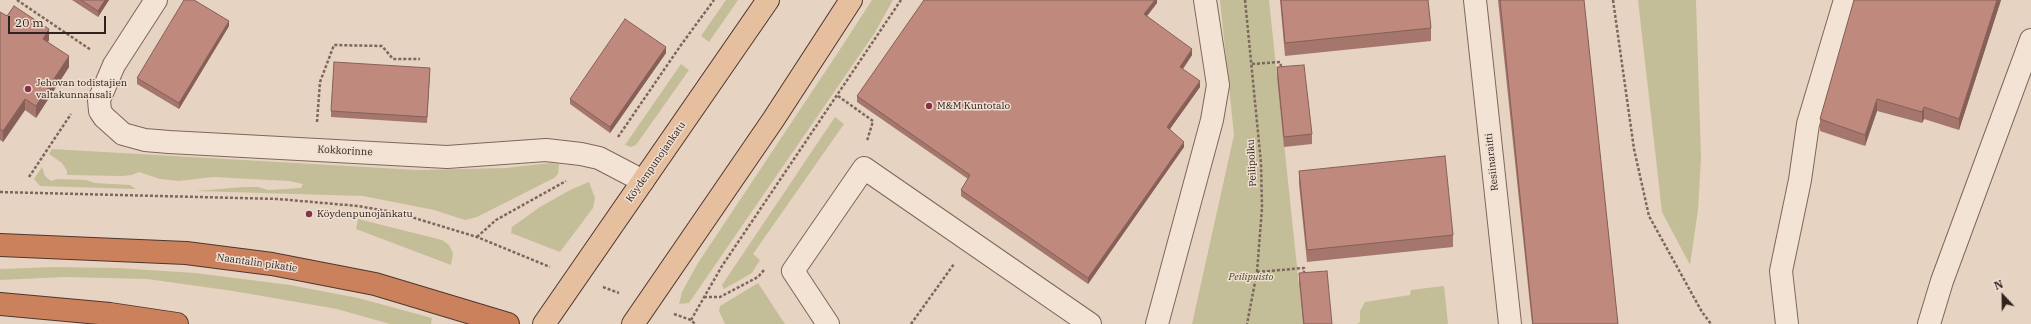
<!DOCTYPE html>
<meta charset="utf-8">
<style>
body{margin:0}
#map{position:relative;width:2031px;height:324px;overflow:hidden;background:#e7d3c2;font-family:"IBM Plex Serif",serif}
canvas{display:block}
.north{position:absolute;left:1983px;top:276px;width:40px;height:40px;-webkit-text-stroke:3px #efdfd1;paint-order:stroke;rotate:338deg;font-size:11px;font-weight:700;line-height:16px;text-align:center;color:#30221e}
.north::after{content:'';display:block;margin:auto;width:14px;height:18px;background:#30221e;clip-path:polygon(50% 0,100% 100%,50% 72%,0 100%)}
.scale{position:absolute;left:8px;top:16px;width:98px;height:18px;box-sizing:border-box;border:2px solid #30221e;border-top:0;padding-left:5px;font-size:12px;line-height:14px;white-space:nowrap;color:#30221e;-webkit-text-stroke:3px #efdfd1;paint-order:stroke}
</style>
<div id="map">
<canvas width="2031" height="324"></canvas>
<div class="north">N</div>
<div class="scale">20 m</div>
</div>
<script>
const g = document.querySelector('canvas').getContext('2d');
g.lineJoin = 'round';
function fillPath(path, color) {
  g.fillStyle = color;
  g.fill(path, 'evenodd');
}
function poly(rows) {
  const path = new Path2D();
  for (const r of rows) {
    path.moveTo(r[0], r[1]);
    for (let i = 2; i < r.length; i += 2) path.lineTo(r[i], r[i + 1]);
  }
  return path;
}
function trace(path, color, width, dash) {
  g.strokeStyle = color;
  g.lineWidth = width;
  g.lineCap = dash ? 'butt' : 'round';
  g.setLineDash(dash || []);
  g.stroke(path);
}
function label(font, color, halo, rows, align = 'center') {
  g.font = font + ' "IBM Plex Serif",serif';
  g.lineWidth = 3;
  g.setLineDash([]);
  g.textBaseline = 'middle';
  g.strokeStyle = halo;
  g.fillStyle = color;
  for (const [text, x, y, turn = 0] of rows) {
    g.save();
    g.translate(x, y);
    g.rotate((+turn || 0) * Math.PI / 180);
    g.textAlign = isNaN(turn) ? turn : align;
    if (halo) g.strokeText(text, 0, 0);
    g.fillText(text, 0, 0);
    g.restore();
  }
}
fillPath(poly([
 [726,0,738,0,709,42,701,36],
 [872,0,893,0,874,34,689,303,679,304,682,292,698,263,837,54],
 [1220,0,1269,0,1303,324,1192,324,1234,135],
 [1638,0,1696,0,1701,158,1698,210,1690,265,1662,212],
 [681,64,689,70,636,145,631,147,625,145],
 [835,117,844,124,753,254,760,260,752,273,724,289,722,285],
 [52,149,417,170,506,168,550,163,559,164,558,174,554,178,477,217,465,220,434,210,363,196,196,191,244,187,258,187,268,190,301,188,303,184,289,181,213,177,179,181,160,179,139,172,132,175,122,176,67,175,67,171,62,163,49,154],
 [42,167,45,176,51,181,58,179,86,180,95,183,130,185,136,189,40,186,34,179],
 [589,182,595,198,593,208,560,252,511,233,512,227,540,207,570,190],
 [358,219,442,240,449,245,453,253,451,265,356,229],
 [54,267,117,268,195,273,290,285,358,298,432,318,431,324,390,324,337,309,233,291,147,279,65,277,0,280,0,269],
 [758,283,785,324,725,324,719,311,720,306],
 [1444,286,1448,324,1357,324,1360,322,1360,311,1365,302,1410,295,1411,290]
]), '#c3be98');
const minor = poly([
 [156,0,114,65,99,100,100,111,104,117,123,134,145,140,169,142,447,157,546,150,581,154,599,158,643,181],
 [1475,0,1510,324],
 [828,324,793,271,864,168,1090,324],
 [1157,324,1212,120,1218,85,1205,0],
 [1787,324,1781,271,1800,180,1808,124,1845,0],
 [1929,324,1942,281,2031,40]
]);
const major = poly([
 [544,324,768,0],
 [633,324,773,120,851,0]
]);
const highway = poly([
 [0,245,186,253,272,264,375,284,508,324],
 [0,304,110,314,177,324]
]);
trace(minor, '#7e665c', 24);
trace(major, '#4d3630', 24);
trace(highway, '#4d3630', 24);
trace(poly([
 [17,0,91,50],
 [1245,0,1261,163,1262,208,1257,272,1247,324],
 [1613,0,1634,149,1649,216,1702,312,1711,324],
 [1252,64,1280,62,1281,66],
 [838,96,873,121,867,141],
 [317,122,320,82,334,45,382,46,393,59,420,59],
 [618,137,681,45,714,0],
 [29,177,71,114],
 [0,192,278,199,358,206,398,213,477,237,550,267],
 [477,237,496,220,566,181],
 [1257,272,1304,268,1304,272],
 [603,287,619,293],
 [704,297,720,297,758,277,765,269],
 [674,314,691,320,695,324],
 [691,320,722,266,901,0],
 [911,324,954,264]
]), '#7e665c', 2.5, [3, 2]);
trace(minor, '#f3e3d4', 22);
trace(major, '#e6bf9e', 22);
trace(highway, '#cc815d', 22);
fillPath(poly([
 [72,0,109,0,98,17],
 [1157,0,1157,3,1147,16,1192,55,1183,69,1200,87,1170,129,1184,147,1088,284,961,196,961,190,968,179,857,102,857,96],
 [1280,0,1428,0,1431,28,1431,41,1285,56],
 [1498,0,1584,0,1618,324,1532,324],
 [1854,0,2001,0,1959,130,1924,119,1922,123,1877,111,1865,146,1820,131,1820,119],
 [0,12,49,40,48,42,69,67,36,118,25,110,3,142,0,140],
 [229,26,179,109,137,84,137,78],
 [666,53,610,133,570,104,570,99],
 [1277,67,1312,134,1312,144,1284,147,1277,77],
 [430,73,427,123,331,117,331,111],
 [1299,171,1453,235,1453,247,1307,262,1299,184],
 [1299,273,1332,324,1303,324,1299,283]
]), '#a5766c');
fillPath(poly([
 [105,0,109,0,98,17,98,11],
 [1155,0,1157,0,1157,3,1144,20,1144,14],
 [1997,0,2001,0,1959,130,1959,119],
 [229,21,229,26,179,109,179,103],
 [49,29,49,40,43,50,43,39],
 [666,47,666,53,610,133,610,127],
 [1192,49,1192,55,1180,73,1180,67],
 [69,56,69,67,36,118,36,106],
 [1200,81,1200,87,1167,133,1167,127],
 [25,99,25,110,3,142,3,131],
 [1877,99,1877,111,1865,146,1865,135],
 [1924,107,1924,119,1922,123,1922,112],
 [1184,142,1184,147,1088,284,1088,278]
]), '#866058');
const building = poly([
 [81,0,105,0,98,11,81,0],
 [184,0,194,0,229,21,179,103,137,78,184,0],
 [924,0,1155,0,1144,14,1192,49,1180,67,1200,81,1167,127,1184,142,1088,278,961,190,970,175,857,96,924,0],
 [1281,0,1428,0,1431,28,1285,43,1281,0],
 [1500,0,1584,0,1618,324,1533,324,1500,0],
 [1854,0,1997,0,1959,119,1924,107,1922,112,1877,99,1865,135,1820,119,1854,0],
 [14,6,49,29,43,39,69,56,36,106,25,99,3,131,0,129,0,12,7,16,14,6],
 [625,19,666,47,610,127,570,99,625,19],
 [334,62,430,68,427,117,331,111,334,62],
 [1304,65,1312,134,1284,137,1277,67,1304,65],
 [1445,156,1453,235,1307,250,1299,171,1445,156],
 [1327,271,1332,324,1304,324,1299,273,1327,271]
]);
fillPath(building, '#c0897d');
trace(building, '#866058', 1);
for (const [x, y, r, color] of [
 [28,89,4,"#853447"],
 [929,106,4,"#853447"],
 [309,214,4,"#853447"]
]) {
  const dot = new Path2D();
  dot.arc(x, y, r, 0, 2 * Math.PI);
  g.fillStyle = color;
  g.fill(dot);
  trace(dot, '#efdfd1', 1.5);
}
label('10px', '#30221e', '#efdfd1', [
 ["Jehovan todistajien",36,83],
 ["valtakunnansali",36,95],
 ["M&M Kuntotalo",937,106],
 ["Köydenpunojankatu",317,214]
], 'left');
label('10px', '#30221e', '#efdfd1', [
 ["Kokkorinne",345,151,3],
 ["Köydenpunojankatu",656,162,-55],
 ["Resiinaraitti",1492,162,-96],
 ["Peilipolku",1252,163,-93],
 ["Naantalin pikatie",257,263,8]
]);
label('italic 10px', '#494a27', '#efdfd1', [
 ["Peilipuisto",1251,277]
]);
</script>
